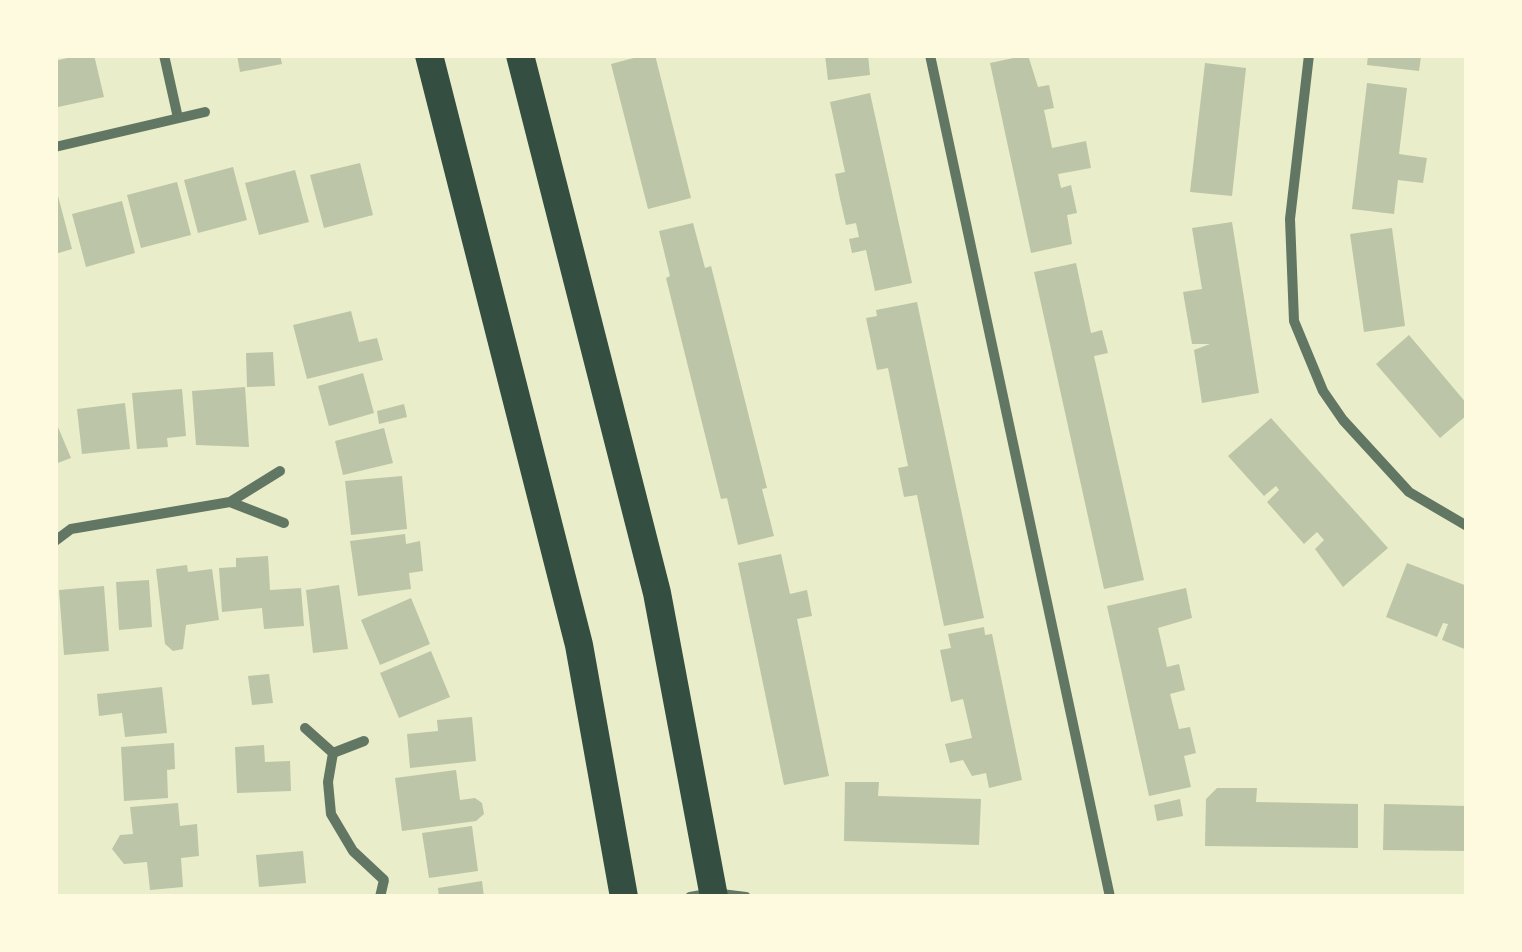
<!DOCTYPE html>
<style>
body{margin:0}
#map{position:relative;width:1522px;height:952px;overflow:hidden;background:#e9edc9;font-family:"Titillium Web",sans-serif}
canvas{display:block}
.frame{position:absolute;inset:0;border:58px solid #fefae0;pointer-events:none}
</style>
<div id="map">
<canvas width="1522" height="952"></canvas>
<div class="frame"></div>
</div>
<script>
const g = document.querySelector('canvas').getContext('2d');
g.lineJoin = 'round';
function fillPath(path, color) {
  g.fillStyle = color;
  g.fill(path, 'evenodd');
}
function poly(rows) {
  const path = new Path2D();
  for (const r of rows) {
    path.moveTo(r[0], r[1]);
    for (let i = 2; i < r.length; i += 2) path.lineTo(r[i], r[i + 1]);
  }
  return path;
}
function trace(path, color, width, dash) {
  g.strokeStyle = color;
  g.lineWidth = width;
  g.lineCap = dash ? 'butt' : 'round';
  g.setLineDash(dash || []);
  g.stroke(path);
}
fillPath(poly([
 [80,55,94,55,104,97,58,107,55,61],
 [237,55,280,55,282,64,240,72],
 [645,55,655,55,691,198,648,209,611,64],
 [825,55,868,55,870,75,828,80],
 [1028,55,1038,87,1049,85,1054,108,1044,110,1052,148,1086,141,1091,168,1058,174,1061,188,1071,185,1077,213,1067,215,1072,244,1031,253,990,63],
 [1368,55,1421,56,1419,71,1367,65],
 [1205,63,1246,68,1232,196,1190,192],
 [1367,83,1407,88,1399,154,1427,158,1423,183,1398,180,1394,214,1352,209],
 [870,93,912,283,875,291,866,250,852,253,849,239,859,237,856,223,846,225,840,199,835,174,845,172,830,102],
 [360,163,373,215,324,228,310,175],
 [233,167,247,220,198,233,184,180],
 [295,170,309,222,259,235,245,183],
 [177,182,191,235,141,248,127,195],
 [58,196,72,249,55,254,55,197],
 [122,201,135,253,86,267,72,214],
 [1232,222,1259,393,1202,403,1194,350,1210,344,1192,344,1183,292,1202,289,1192,228],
 [693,223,705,268,711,266,767,488,762,489,774,536,738,545,727,498,721,499,666,278,670,276,659,231],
 [1392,228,1405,326,1364,332,1350,234],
 [1076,263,1091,333,1102,330,1108,353,1094,356,1144,580,1104,589,1034,272],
 [917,302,984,618,944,626,917,495,904,497,898,468,908,466,888,368,877,370,866,318,877,316,876,310],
 [351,311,359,342,377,338,383,360,307,379,293,325],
 [1409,335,1467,404,1467,415,1440,438,1376,364],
 [273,352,275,386,247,387,246,353],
 [363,373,374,413,329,426,318,386],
 [245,387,249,447,196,445,192,391],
 [182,389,186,436,167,438,168,447,137,449,132,393],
 [125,403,130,449,82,454,77,409],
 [404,404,407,417,379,424,377,411],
 [1271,418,1388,548,1343,587,1315,549,1324,540,1317,532,1304,544,1267,502,1279,490,1276,486,1264,496,1228,456],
 [55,420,71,458,55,464],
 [384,428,393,463,343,475,335,441],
 [402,476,407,529,351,535,345,481],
 [405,534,406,544,420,541,423,571,409,573,411,589,358,596,350,541],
 [781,554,790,594,807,590,812,616,797,619,829,776,784,785,738,563],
 [268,556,270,590,301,588,304,626,264,629,262,608,222,612,219,568,236,567,236,558],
 [1407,563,1467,586,1467,650,1442,640,1448,624,1443,623,1437,637,1386,617],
 [187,565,188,572,212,569,219,620,186,625,183,649,173,651,165,644,156,569],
 [149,580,152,627,119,630,116,582],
 [339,585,348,649,313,653,306,590],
 [104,586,109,651,64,655,59,590],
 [1186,588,1192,618,1158,628,1167,667,1179,664,1185,690,1170,694,1179,729,1190,727,1196,753,1184,756,1191,787,1149,796,1107,606],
 [411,598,430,644,380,665,361,620],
 [984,627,985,635,992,634,1022,780,989,788,986,773,972,776,963,760,950,763,945,744,972,738,963,699,951,702,940,650,951,648,948,634],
 [431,651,450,697,399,718,380,673],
 [269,674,273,703,252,705,248,676],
 [162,687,167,733,125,737,122,713,99,716,97,694],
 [472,717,476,761,410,768,407,734,438,731,437,720],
 [174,743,175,769,167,770,168,798,124,801,121,747],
 [264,745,265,762,290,761,291,791,237,793,235,747],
 [456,770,460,800,475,798,482,803,484,814,476,821,402,831,395,778],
 [845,782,879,782,878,796,981,799,979,845,844,841],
 [1217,788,1257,788,1256,802,1358,804,1358,848,1205,846,1206,799],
 [1180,799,1183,816,1157,821,1154,805],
 [178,803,180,826,197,824,199,856,181,858,183,887,150,890,147,862,124,864,112,849,120,835,133,834,130,807],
 [1384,804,1467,806,1467,851,1383,850],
 [472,826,478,871,429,878,422,833],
 [303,851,306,883,259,887,256,855],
 [482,881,484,897,439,897,438,888]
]), '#bcc5a7');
trace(poly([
 [164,55,178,118],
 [930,55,1110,897],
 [1309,55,1290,219,1294,321,1323,391,1343,420,1409,492,1467,526],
 [55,147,205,112],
 [230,502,280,471],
 [55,541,71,529,230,502,284,523],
 [305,728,333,753,364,741],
 [333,753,328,782,331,814,353,851,384,880,380,897],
 [690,897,713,893,746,897]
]), '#617663', 10);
trace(poly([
 [429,55,579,645,624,897],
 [520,55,657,593,714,897]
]), '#344e41', 28);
</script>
